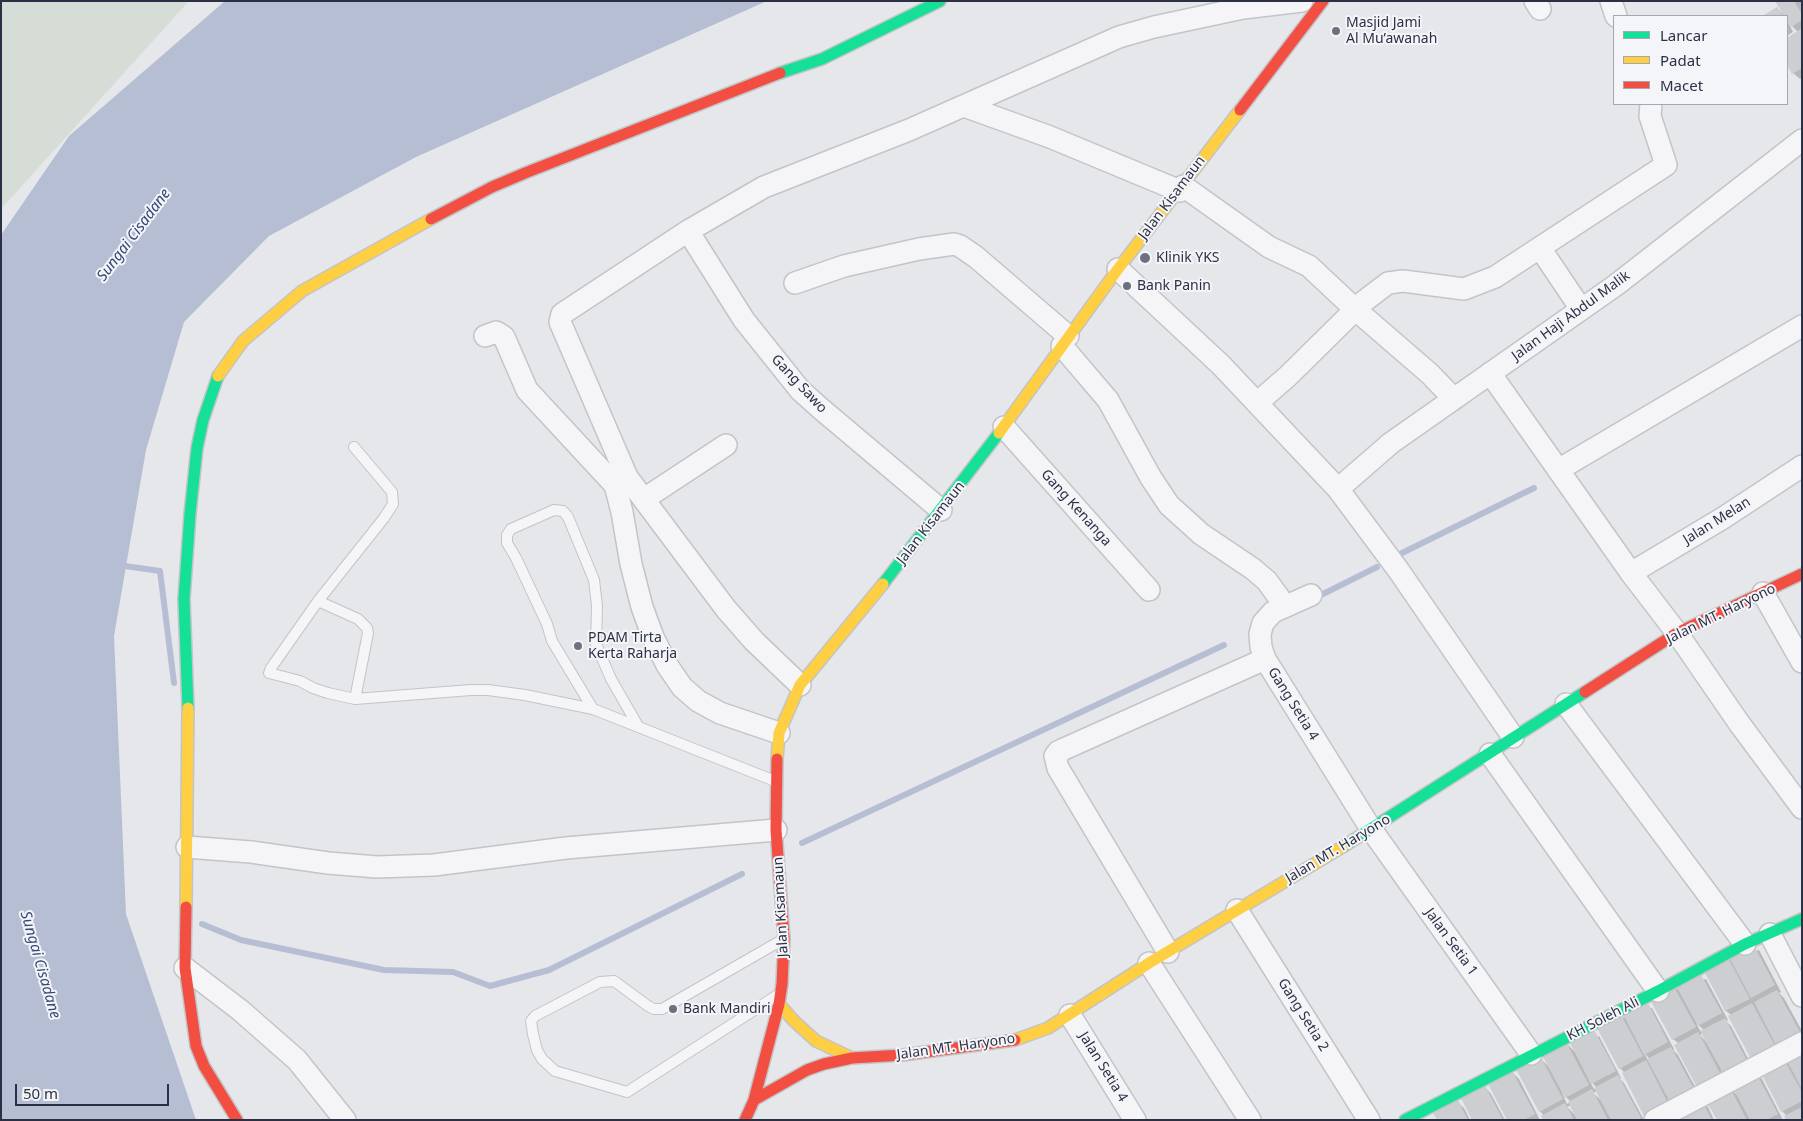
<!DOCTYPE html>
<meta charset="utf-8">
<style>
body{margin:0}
#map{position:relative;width:1803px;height:1121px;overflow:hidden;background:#e6e7ea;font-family:"Noto Sans",sans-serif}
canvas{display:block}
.frame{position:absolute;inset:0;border:2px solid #2c3044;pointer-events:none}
.legend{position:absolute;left:1613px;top:15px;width:175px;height:90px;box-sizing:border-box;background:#f4f5f9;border:1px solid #a4a6b1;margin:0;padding:6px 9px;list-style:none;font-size:15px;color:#2c3044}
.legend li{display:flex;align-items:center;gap:10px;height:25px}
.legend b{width:25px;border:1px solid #a4a6b1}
.scale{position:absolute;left:15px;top:1084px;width:154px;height:22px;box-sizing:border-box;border:2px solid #2c3044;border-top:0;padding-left:6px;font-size:15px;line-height:18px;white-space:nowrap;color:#2c3044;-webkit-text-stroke:4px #f4f5f9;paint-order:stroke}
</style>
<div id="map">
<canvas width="1803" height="1121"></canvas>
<div class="frame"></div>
<ul class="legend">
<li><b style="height:6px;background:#16e098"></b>Lancar</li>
<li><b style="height:6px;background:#ffcf43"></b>Padat</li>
<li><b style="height:6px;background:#f24e42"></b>Macet</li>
</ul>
<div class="scale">50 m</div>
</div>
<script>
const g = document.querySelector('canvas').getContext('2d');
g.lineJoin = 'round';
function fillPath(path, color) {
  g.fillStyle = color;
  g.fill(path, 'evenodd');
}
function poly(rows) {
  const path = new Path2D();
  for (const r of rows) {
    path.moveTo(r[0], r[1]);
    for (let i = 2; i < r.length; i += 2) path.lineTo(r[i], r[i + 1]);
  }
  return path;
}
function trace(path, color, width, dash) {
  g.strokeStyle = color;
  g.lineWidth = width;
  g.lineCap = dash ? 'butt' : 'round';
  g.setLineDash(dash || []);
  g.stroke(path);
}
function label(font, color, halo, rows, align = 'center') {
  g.font = font + ' "Noto Sans",sans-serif';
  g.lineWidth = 4;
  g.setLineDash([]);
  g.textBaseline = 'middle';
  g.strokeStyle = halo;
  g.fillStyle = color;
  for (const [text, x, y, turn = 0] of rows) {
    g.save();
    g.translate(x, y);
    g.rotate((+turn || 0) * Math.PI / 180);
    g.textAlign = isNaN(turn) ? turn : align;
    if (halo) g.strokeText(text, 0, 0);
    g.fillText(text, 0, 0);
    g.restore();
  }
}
fillPath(poly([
 [1,1,189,1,1,209]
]), '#d5ddd6');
fillPath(poly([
 [225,1,767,1,416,157,269,236,184,322,146,450,114,636,126,914,196,1120,1,1120,1,235,69,136]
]), '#b6bed4');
fillPath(poly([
 [1776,1,1802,1,1802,78,1800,79,1793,73,1787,62,1787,39,1798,32,1788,22,1793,32,1787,36,1787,16,1766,15,1777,8,1784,15],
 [1759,950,1781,992,1779,993,1784,998,1802,1031,1802,1042,1781,1053,1726,1011,1704,969],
 [1706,979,1728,1020,1726,1021,1731,1026,1753,1068,1731,1079,1721,1070,1727,1082,1673,1039,1651,998],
 [1696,1023,1704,1030,1701,1032],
 [1703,1033,1707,1043,1700,1035],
 [1652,1008,1674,1049,1673,1050,1678,1055,1700,1096,1650,1120,1645,1115,1625,1073,1620,1068,1598,1026],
 [1644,1053,1650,1059,1648,1060],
 [1599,1036,1621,1078,1620,1079,1624,1083,1644,1120,1544,1120,1544,1116,1540,1111,1540,1058,1550,1068,1566,1043,1576,1053],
 [1589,1080,1590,1080,1597,1088,1594,1089],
 [1597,1091,1602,1101,1593,1093],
 [1562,1093,1571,1102,1567,1104],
 [1571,1105,1575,1115,1567,1107],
 [1802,1047,1802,1120,1787,1116,1782,1111,1782,1058,1790,1065],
 [1512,1072,1519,1079,1540,1120,1509,1120],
 [1755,1073,1762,1079,1783,1120,1718,1120,1728,1086,1738,1096],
 [1485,1087,1491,1094,1505,1120,1473,1120],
 [1701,1101,1708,1107,1714,1120,1683,1120],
 [1457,1102,1464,1108,1470,1120,1438,1120]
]), '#0003');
trace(poly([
 [1402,553,1534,488],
 [118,565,160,571,174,683],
 [1315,598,1377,567],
 [802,843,1224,645],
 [202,924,241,940,384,970,453,972,490,986,549,970,742,874]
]), '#b6bed4', 6);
fillPath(poly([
 [1775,1,1794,1,1802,14,1802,20,1791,27,1787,20,1787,16,1784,16],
 [1777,7,1783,16,1765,16,1764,15],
 [1802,28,1802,68,1792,74,1787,65,1787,38],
 [1752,942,1775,985,1751,998,1728,955],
 [1727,956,1750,999,1725,1011,1703,969],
 [1699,971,1722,1013,1698,1026,1675,984],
 [1673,985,1696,1027,1672,1040,1649,998],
 [1777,990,1800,1032,1776,1045,1754,1002],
 [1646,999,1668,1042,1644,1055,1622,1012],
 [1752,1003,1775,1046,1751,1059,1728,1016],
 [1620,1013,1643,1056,1619,1069,1596,1026],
 [1725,1018,1747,1061,1723,1073,1700,1031],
 [1593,1028,1616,1071,1591,1084,1569,1041],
 [1698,1032,1721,1075,1697,1087,1674,1045],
 [1566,1042,1589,1085,1565,1098,1542,1055],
 [1802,1046,1802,1089,1784,1055],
 [1671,1047,1694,1089,1670,1102,1647,1059],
 [1540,1056,1563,1099,1539,1112,1516,1069],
 [1782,1056,1802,1092,1802,1101,1781,1112,1759,1069],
 [1646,1060,1668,1103,1644,1116,1622,1073],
 [1512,1071,1535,1114,1524,1120,1507,1120,1488,1084],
 [1755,1071,1778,1114,1766,1120,1750,1120,1731,1084],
 [1618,1075,1641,1118,1637,1120,1611,1120,1594,1088],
 [1728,1084,1747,1120,1717,1120,1704,1097],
 [1485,1086,1503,1120,1472,1120,1461,1098],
 [1592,1089,1608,1120,1577,1120,1568,1102],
 [1701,1099,1712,1120,1681,1120,1677,1112],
 [1458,1100,1468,1120,1437,1120,1433,1113],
 [1565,1103,1574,1120,1543,1120,1541,1116],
 [1802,1107,1802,1120,1786,1120,1784,1116]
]), '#cdced2');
const lane = poly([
 [354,447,392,492,393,504,384,518,318,601,271,668,269,673,300,681,313,688,328,693,355,699,471,690,488,690,525,695,593,709,775,781],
 [318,601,358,619,367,628,368,633,355,699],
 [593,709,552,641,547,624,516,558,507,543,507,535,511,529,554,510,563,511,568,517,594,580,597,606,596,644,611,679,638,726],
 [776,996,627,1092,555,1071,542,1059,537,1050,533,1034,531,1021,535,1016,600,982,614,981,648,1006,654,1009,662,1009,782,940]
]);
const street = poly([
 [1535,1,1540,9],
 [1611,1,1616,16],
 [964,106,1050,137,1180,191],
 [1183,186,1269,247,1309,266,1356,310,1430,374,1454,399],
 [688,231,744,320,800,390,820,408,941,510],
 [1540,248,1581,309],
 [1118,269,1221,365,1338,489,1399,571,1513,737],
 [795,283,844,266,919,249,954,244,960,246,976,257,1068,336],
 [485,336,496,332,504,337,527,390,615,485],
 [1062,346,1108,400,1151,478,1169,505,1201,534,1253,569,1267,581,1285,606],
 [1490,373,1631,573,1677,633,1739,723,1802,808],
 [1257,403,1288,376,1363,302,1388,283,1403,281,1464,289,1495,277,1666,165,1650,116,1651,104],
 [1004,427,1149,590],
 [1558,470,1802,326],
 [627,477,615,485,622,512,631,564,642,607,653,637,667,665,682,687,698,701,720,713,779,733],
 [1338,489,1391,443,1616,285,1802,140],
 [644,499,726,445],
 [1631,573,1723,518,1802,466],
 [1763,593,1802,662],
 [1311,595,1273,612,1263,623,1260,634,1261,647,1265,659,1371,829,1531,1054],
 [800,685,754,641,726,609,627,477,560,322,562,314,688,231,764,187,909,130,1119,37,1154,27,1243,8,1302,1],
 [1566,704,1745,944],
 [1490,754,1658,991],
 [187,847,251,852,328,863,377,867,434,865,566,848,776,830],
 [1237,910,1369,1120],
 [1770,934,1802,996],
 [1168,952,1058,768,1055,756,1058,752,1064,749,1265,659],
 [1149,963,1250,1120],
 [185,968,240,1010,297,1060,345,1120],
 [1070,1015,1135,1120],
 [1655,1120,1802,1043]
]);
const fast = poly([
 [780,73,822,59,940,1],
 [883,584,999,433],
 [188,708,184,599,190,514,197,448,203,420,218,376],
 [1344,846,1585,692],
 [1405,1120,1658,991,1745,944,1802,919]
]);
const slow = poly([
 [218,376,243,341,302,291,431,219],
 [999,433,1118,269,1240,110],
 [777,759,779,733,800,685,883,584],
 [186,907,188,708],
 [779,1004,794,1021,816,1041,852,1058],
 [1015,1040,1048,1028,1149,963,1344,846]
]);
const jam = poly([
 [1240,110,1323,1],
 [431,219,492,187,525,173,780,73],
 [1585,692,1677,633,1802,574],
 [186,907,185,968,196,1046,204,1066,237,1120],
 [754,1100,807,1070,824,1064,852,1058,903,1055,1015,1040],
 [745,1120,754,1100,779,1004,782,984,784,939,776,830,777,759]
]);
trace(lane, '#c3c4c8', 12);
trace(street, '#c3c4c8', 24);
trace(fast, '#c3c4c8', 14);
trace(slow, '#c3c4c8', 14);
trace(jam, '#c3c4c8', 14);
trace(lane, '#f5f5f7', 10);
trace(street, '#f5f5f7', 21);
trace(fast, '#16e098', 11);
trace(slow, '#ffcf43', 11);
trace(jam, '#f24e42', 11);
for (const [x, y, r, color] of [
 [1336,31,5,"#6d707e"],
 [1145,258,6,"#6d707e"],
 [1127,286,5,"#6d707e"],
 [578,646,5,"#6d707e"],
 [673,1009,5,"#6d707e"]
]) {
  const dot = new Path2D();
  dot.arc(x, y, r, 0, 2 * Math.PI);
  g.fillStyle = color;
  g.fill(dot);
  trace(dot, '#f4f5f9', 2);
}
label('14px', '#2c3044', '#f4f5f9', [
 ["Masjid Jami",1346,23],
 ["Al Mu’awanah",1346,39],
 ["Klinik YKS",1156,258],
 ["Bank Panin",1137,286],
 ["PDAM Tirta",588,638],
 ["Kerta Raharja",588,654],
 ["Bank Mandiri",683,1009]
], 'left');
label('14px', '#2c3044', '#f4f5f9', [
 ["Jalan Kisamaun",1172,198,-53],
 ["Jalan Haji Abdul Malik",1571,316,-36],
 ["Gang Sawo",799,384,47],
 ["Gang Kenanga",1076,508,48],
 ["Jalan Melan",1717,521,-32],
 ["Jalan Kisamaun",931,523,-52],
 ["Jalan MT. Haryono",1721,614,-26],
 ["Gang Setia 4",1293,704,58],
 ["Jalan MT. Haryono",1338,849,-31],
 ["Jalan Kisamaun",781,907,-93],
 ["Jalan Setia 1",1451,942,54],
 ["Gang Setia 2",1303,1015,58],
 ["KH Soleh Ali",1603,1019,-27],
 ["Jalan MT. Haryono",956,1047,-8],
 ["Jalan Setia 4",1103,1067,58]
]);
label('italic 15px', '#374877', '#f4f5f9', [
 ["Sungai Cisadane",134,235,-53],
 ["Sungai Cisadane",40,965,74]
]);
</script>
